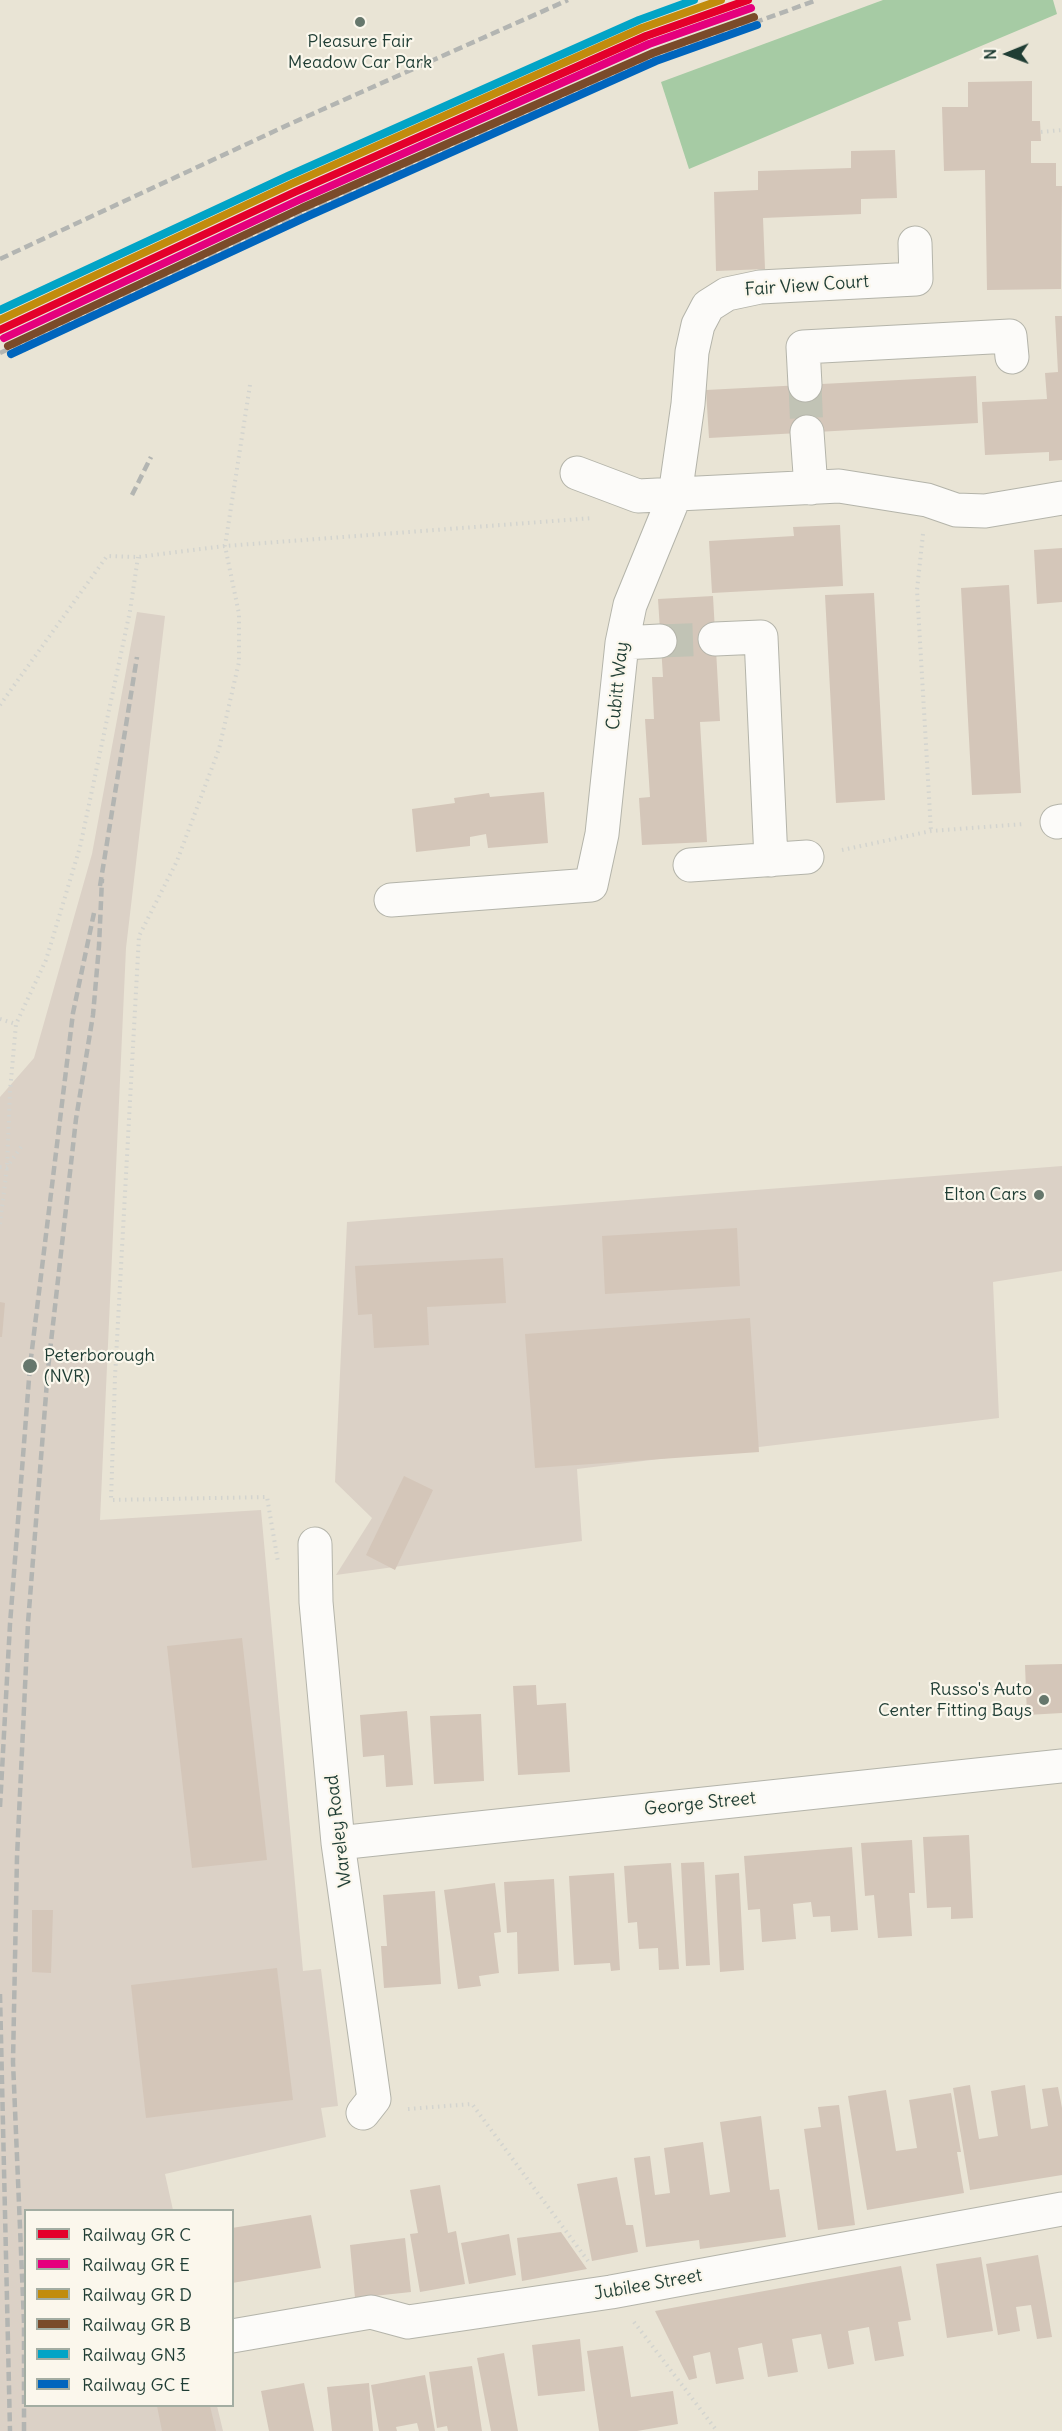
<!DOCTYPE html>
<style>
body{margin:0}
#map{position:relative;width:1062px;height:2431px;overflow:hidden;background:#e9e4d5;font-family:Delius,sans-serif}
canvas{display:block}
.legend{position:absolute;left:24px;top:2209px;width:210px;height:198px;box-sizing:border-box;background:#fbf7ec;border:2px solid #a3ada2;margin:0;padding:8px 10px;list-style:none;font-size:18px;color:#1f3d34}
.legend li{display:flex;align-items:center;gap:12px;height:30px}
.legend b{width:30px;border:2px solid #a3ada2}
.north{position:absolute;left:978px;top:24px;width:60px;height:60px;-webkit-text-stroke:4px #fbf7ec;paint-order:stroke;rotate:269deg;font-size:16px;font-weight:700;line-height:24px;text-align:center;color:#1f3d34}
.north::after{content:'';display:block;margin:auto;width:21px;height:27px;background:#1f3d34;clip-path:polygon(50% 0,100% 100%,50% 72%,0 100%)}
</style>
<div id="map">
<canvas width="1062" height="2431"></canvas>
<ul class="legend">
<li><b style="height:8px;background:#e4002b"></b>Railway GR C</li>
<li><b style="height:8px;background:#e5007d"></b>Railway GR E</li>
<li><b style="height:8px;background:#c18c0d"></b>Railway GR D</li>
<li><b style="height:8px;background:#7a4b2a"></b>Railway GR B</li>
<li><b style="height:8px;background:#02a4c6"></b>Railway GN3</li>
<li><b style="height:8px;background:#0065bd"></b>Railway GC E</li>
</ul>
<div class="north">N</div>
</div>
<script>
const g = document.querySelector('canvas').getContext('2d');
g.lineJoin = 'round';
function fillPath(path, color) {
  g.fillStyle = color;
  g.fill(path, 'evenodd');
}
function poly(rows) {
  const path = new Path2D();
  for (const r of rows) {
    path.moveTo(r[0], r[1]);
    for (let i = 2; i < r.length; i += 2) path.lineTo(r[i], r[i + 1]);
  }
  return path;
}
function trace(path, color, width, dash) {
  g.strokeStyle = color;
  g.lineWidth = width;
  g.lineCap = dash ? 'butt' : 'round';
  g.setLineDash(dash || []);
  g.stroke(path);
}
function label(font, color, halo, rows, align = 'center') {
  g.font = font + ' Delius,sans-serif';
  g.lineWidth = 4.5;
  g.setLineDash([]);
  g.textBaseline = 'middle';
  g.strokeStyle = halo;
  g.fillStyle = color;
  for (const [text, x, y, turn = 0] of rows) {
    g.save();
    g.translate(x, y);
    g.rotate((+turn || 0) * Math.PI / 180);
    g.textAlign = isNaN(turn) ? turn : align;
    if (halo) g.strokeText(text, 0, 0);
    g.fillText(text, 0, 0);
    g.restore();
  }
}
fillPath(poly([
 [137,612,165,616,126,948,100,1520,261,1510,303,1971,321,1969,338,2106,321,2108,326,2137,165,2174,173,2210,26,2210,26,2406,217,2406,223,2431,0,2431,0,1097,34,1058,92,854],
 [1062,1166,1062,1271,993,1282,999,1418,577,1469,582,1541,336,1575,372,1518,335,1482,347,1222]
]), '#dbd1c6');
fillPath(poly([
 [883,0,1053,0,1057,14,689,169,661,82]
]), '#a6cba4');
fillPath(poly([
 [1032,81,1032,121,1040,121,1041,141,1031,141,1031,163,1056,163,1056,186,1062,186,1061,289,987,290,985,170,944,171,942,107,968,107,968,82],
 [895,150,897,198,861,199,861,214,763,218,765,269,716,271,714,192,758,190,758,171,851,168,851,151],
 [1055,316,1062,316,1062,460,1049,461,1049,452,985,455,982,402,1047,399,1045,373,1058,372],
 [976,376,978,423,709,438,706,390],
 [840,525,843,586,712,593,709,541,794,536,793,527],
 [1062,548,1062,602,1037,604,1034,550],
 [1009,585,1021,793,972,795,961,588],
 [874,593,885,800,836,803,825,595],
 [713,596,720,721,700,722,707,842,642,845,639,798,650,797,645,719,654,719,652,677,663,677,658,599],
 [544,792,548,843,488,848,486,834,470,837,470,846,416,852,412,809,455,803,454,798,489,793,490,797],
 [737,1228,740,1286,605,1294,602,1236],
 [503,1258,506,1303,427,1307,429,1345,374,1348,372,1314,358,1315,355,1266],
 [0,1302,5,1303,2,1337,0,1337],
 [750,1318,759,1452,535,1468,525,1334],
 [404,1476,433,1490,395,1570,366,1555],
 [242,1638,267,1860,192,1868,167,1646],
 [1062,1664,1062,1713,1027,1715,1025,1665],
 [536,1685,537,1705,566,1703,570,1772,518,1775,513,1686],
 [407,1711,413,1785,386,1787,384,1755,363,1757,360,1715],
 [481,1714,484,1781,434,1784,430,1716],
 [969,1835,973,1918,951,1919,951,1907,927,1908,923,1837],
 [912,1840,915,1893,909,1893,912,1936,878,1938,874,1895,865,1896,861,1843],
 [852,1847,858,1930,831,1932,830,1916,813,1917,811,1902,793,1904,796,1939,762,1942,760,1909,748,1910,744,1856],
 [704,1862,710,1965,686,1966,681,1863],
 [671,1863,679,1969,659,1970,658,1948,639,1949,637,1922,628,1923,624,1866],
 [614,1873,620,1970,611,1971,610,1963,574,1965,569,1876],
 [739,1873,744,1970,720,1972,715,1875],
 [554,1879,559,1971,518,1974,517,1932,507,1933,504,1882],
 [495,1883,501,1932,494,1933,499,1973,479,1976,481,1986,458,1989,444,1890],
 [435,1891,441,1984,384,1988,381,1946,387,1946,383,1895],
 [32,1910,53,1910,51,1973,32,1972],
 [277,1968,293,2100,146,2118,131,1985],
 [970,2085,979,2139,998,2136,991,2091,1025,2085,1031,2129,1048,2126,1042,2089,1058,2087,1062,2108,1062,2175,970,2190,953,2088],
 [886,2090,896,2151,917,2148,909,2100,951,2093,961,2152,957,2152,964,2193,867,2210,848,2096],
 [839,2105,855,2225,818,2230,804,2129,821,2127,818,2107],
 [761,2116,770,2190,779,2189,786,2237,700,2249,699,2240,646,2247,634,2158,650,2156,655,2195,670,2193,664,2148,703,2142,710,2195,730,2192,720,2122],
 [617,2177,626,2225,633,2225,638,2252,592,2261,577,2184],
 [440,2185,448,2233,456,2231,465,2284,420,2292,410,2234,418,2233,410,2190],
 [311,2215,321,2268,232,2283,232,2228],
 [561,2232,587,2269,522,2281,517,2238],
 [509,2234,516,2275,469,2284,461,2243],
 [405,2238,411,2292,355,2298,350,2245],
 [1038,2255,1052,2337,1037,2339,1031,2305,1016,2307,1020,2331,998,2335,986,2264],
 [981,2257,993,2331,947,2338,936,2264],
 [901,2266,911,2320,898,2322,904,2356,875,2361,869,2327,848,2331,854,2364,828,2369,821,2334,792,2339,798,2372,768,2377,762,2343,738,2348,744,2379,716,2384,710,2352,693,2356,697,2378,689,2380,655,2311],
 [580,2339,585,2391,538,2396,532,2345],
 [623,2346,631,2397,673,2391,678,2424,637,2431,599,2431,587,2351],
 [504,2353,518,2431,491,2431,477,2358],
 [472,2366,482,2431,448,2431,447,2426,437,2428,429,2372],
 [425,2375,435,2431,419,2431,417,2423,396,2427,397,2431,379,2431,371,2385],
 [304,2383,314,2431,269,2431,261,2391],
 [369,2383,373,2431,332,2431,327,2387],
 [157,2406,210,2406,216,2431,162,2431]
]), '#d4c6b9');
trace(poly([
 [805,385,807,432],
 [660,641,715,639]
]), '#c1c3b5', 33, [33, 16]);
const minor = poly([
 [805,385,803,347,1010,336,1012,357],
 [807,432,811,488],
 [577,473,638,496,839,486,927,500,956,510,985,511,1062,498],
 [715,639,761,637,771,860],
 [622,643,660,641],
 [1057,822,1062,821],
 [690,865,807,857],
 [391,900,591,885,602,834,622,643,630,605,675,495,688,404,692,352,698,325,708,306,727,294,760,287,916,279,915,243],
 [315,1544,316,1602,338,1843,374,2099,363,2113],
 [338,1843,1062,1766],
 [232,2336,371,2312,408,2322,611,2292,1062,2209]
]);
trace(minor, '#b4b4aa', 35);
trace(poly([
 [1041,132,1062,130],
 [250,385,225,546,239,614,239,662,219,749,177,861,139,936,115,1377,111,1500,267,1497,278,1562],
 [923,534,917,590,931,831],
 [0,705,107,556,138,557,225,546,593,518],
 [842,850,931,831,1024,824],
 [0,1019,16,1024],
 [0,1167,7,1167,23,1144],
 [0,1224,7,1167,10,1091,16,1024,46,960,80,847,130,611,138,557],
 [408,2109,472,2104,588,2261],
 [634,2322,717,2431]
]), '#d3d4cf', 4, [1.5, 4.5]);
trace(minor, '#fcfbf9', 33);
trace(poly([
 [0,259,292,123,568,0],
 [0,353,287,220,654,59,817,0],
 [132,495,151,457],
 [100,886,137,657],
 [0,1807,10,1624,30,1366,73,1013,94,913],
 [0,1994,10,2431],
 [24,2431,24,2322,13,2062,17,1857,28,1623,48,1369,76,1119,93,1015,99,946,102,879]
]), '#b3b5b2', 4.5, [9, 4.5]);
trace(poly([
 [0,330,295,192,646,36,748,0]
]), '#e4002b', 8);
trace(poly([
 [4,338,299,200,649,44,751,8]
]), '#e5007d', 8);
trace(poly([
 [0,320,291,184,642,28,721,0]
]), '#c18c0d', 8);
trace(poly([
 [8,346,302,208,653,53,754,17]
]), '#7a4b2a', 8);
trace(poly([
 [0,310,288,176,639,20,694,0]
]), '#02a4c6', 8);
trace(poly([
 [11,354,306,217,656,61,757,25]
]), '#0065bd', 8);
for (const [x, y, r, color] of [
 [360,22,6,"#66776c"],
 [1039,1195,6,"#66776c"],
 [30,1366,8,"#66776c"],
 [1044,1700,6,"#66776c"]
]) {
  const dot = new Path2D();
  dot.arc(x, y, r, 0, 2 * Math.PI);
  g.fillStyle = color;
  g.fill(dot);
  trace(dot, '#fbf7ec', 2);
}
label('18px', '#1f3d34', '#fbf7ec', [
 ["Pleasure Fair",360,42,"center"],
 ["Meadow Car Park",360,63,"center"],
 ["Elton Cars",1027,1195],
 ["Peterborough",44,1356,"left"],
 ["(NVR)",44,1377,"left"],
 ["Russo's Auto",1032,1690],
 ["Center Fitting Bays",1032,1711]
], 'right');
label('18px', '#1f3d34', '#fbf7ec', [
 ["Fair View Court",807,286,-4],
 ["Cubitt Way",618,686,-84],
 ["George Street",700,1804,-6],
 ["Wareley Road",339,1831,-97],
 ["Jubilee Street",648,2285,-10]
]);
</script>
